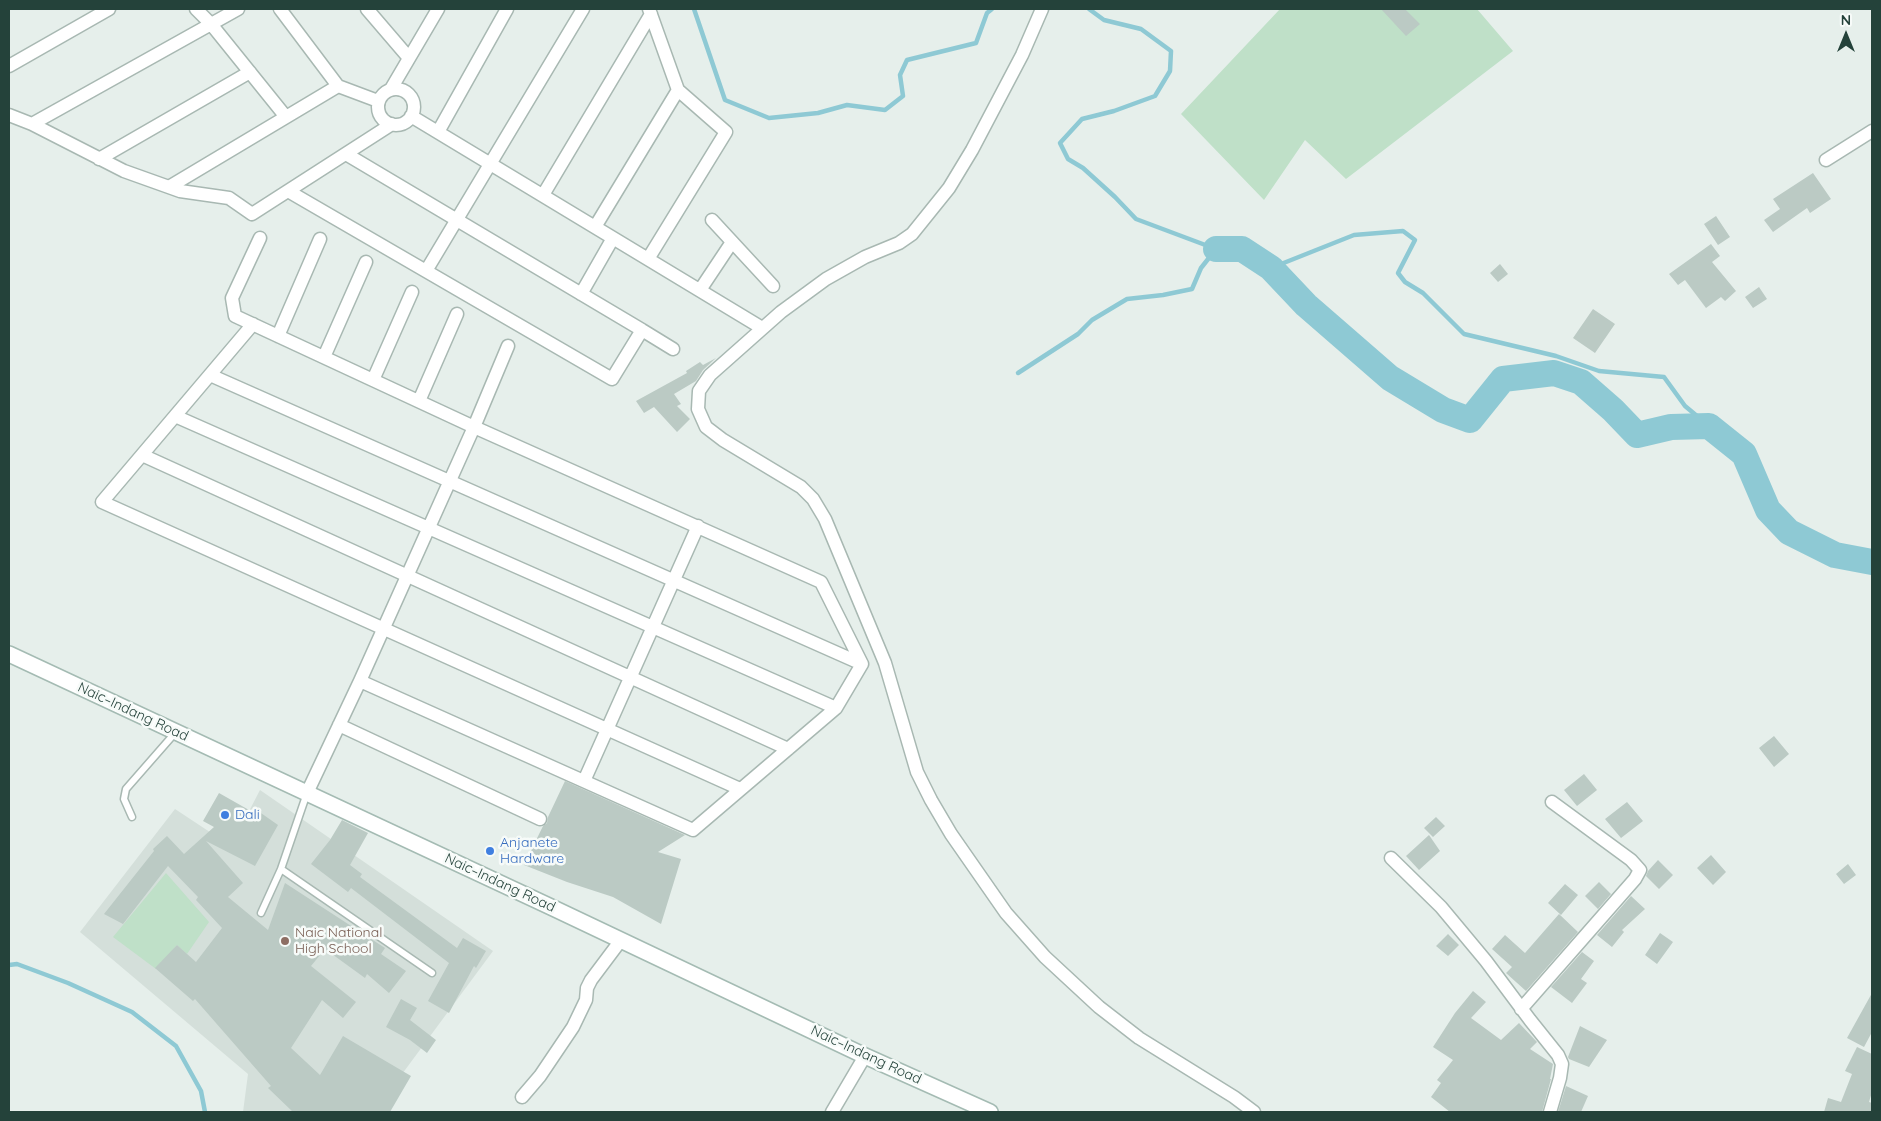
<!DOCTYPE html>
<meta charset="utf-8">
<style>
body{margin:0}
#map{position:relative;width:1881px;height:1121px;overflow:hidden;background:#e6efeb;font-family:Quicksand,sans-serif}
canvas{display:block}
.frame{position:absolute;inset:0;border:10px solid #24423a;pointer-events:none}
.north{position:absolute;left:1821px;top:10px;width:50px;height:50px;-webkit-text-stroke:4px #f7fbf9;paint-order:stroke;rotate:0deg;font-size:14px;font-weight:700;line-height:20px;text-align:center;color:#24423a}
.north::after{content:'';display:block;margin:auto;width:18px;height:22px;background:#24423a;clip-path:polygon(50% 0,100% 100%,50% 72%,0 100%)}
</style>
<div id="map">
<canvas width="1881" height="1121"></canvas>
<div class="frame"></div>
<div class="north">N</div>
</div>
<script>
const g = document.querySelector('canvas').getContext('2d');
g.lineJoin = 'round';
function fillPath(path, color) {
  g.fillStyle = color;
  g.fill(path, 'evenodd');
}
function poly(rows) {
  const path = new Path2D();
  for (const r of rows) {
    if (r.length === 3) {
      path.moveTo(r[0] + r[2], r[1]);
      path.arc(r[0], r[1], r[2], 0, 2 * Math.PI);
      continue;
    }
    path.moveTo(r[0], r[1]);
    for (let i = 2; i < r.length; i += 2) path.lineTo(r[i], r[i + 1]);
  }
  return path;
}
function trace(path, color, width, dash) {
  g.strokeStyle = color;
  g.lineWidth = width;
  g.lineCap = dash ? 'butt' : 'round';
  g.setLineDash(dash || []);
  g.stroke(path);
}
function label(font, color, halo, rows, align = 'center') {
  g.font = font + ' Quicksand,sans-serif';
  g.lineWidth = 5;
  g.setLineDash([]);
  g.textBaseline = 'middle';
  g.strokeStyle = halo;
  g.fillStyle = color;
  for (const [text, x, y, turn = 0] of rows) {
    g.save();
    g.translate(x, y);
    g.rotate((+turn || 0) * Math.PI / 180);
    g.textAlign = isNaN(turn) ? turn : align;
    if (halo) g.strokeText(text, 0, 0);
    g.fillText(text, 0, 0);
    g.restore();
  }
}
fillPath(poly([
 [260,790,493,951,374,1112,243,1112,248,1074,80,932,175,809,231,846]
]), '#d4dfda');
fillPath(poly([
 [1280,9,1477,9,1513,51,1346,179,1305,140,1264,200,1181,114],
 [166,873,209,922,187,954,177,945,156,969,113,937]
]), '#bfe0c8');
trace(poly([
 [694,9,725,100,769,118,818,113,847,105,885,110,903,96,900,75,907,60,976,43,987,13,992,9],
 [1271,268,1354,235,1403,231,1415,240,1398,273,1405,282,1423,293,1464,334,1556,356,1599,371,1664,377,1685,406,1709,426],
 [1018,373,1078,334,1092,320,1127,299,1163,295,1192,289,1201,268,1216,249,1136,219,1115,197,1083,168,1068,159,1060,143,1082,119,1114,111,1155,96,1170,71,1171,51,1141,29,1104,20,1089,9],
 [9,965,17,964,68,983,132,1012,176,1046,201,1091,205,1112]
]), '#8ec9d4', 4.5);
trace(poly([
 [1216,249,1242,249,1271,268,1306,305,1390,378,1443,410,1470,420,1503,379,1554,373,1581,382,1613,410,1637,435,1671,427,1709,426,1744,454,1768,510,1789,532,1835,555,1872,562]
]), '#8ec9d4', 26);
fillPath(poly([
 [1381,9,1405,9,1420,24,1406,36],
 [1813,173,1831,199,1810,213,1807,208,1773,232,1764,220,1780,209,1773,199],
 [1716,216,1730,237,1718,245,1704,224],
 [1711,244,1720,256,1712,262,1736,291,1725,301,1721,297,1706,308,1685,280,1678,285,1669,274],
 [1500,264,1508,274,1498,282,1490,273],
 [1759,287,1767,299,1753,308,1745,297],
 [1593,309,1615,324,1595,353,1573,338],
 [716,358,703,370,696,381,674,394,681,404,677,406,690,419,677,432,654,407,644,413,636,401,687,373,686,371,700,362,703,365],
 [1774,736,1789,754,1774,767,1759,748],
 [1584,774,1597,790,1577,806,1564,790],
 [565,781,685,835,658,852,681,859,661,924,613,897,567,882,524,865,543,826,547,823,548,817],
 [219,793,256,814,258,811,278,825,255,866,206,841,243,883,228,897,268,930,285,883,385,948,381,954,406,971,389,993,367,974,365,978,325,949,311,966,356,1002,343,1018,322,1000,291,1048,320,1075,343,1036,411,1076,390,1112,293,1112,268,1088,271,1086,195,999,193,1001,155,968,177,945,196,962,222,928,196,900,198,897,168,866,123,924,104,914,154,851,153,849,167,836,184,854,214,827,203,821],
 [1627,802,1643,821,1621,838,1605,819],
 [1436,817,1445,826,1433,837,1424,828],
 [342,820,368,833,350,865,362,874,360,877,457,948,463,938,486,951,476,968,474,966,449,1013,428,1001,449,963,351,888,348,892,311,864,330,840],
 [1429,835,1440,851,1419,870,1406,856],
 [1711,855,1726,872,1713,885,1697,868],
 [1658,860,1673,875,1659,889,1646,876,1648,871],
 [1848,864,1856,875,1844,884,1836,874],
 [1599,882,1611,894,1598,909,1585,896],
 [1565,884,1578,895,1561,915,1548,903],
 [1631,896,1645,909,1622,930,1624,932,1612,947,1597,935],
 [1559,914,1578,932,1526,991,1506,973,1512,967,1492,949,1505,935,1525,953],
 [1660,933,1673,942,1657,964,1645,955],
 [1448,934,1459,945,1448,956,1436,946],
 [1582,952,1594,961,1581,979,1587,983,1572,1003,1551,987],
 [1473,991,1486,1002,1471,1018,1501,1040,1519,1023,1537,1042,1530,1049,1553,1064,1550,1079,1551,1079,1542,1112,1450,1112,1431,1097,1441,1083,1437,1080,1453,1060,1433,1047,1455,1013],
 [1872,993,1872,1032,1864,1047,1847,1038],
 [401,999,417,1008,410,1020,436,1040,427,1053,410,1040,386,1027],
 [1580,1026,1607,1040,1589,1067,1569,1059,1568,1057],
 [1857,1047,1872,1054,1872,1092,1869,1102,1872,1103,1872,1112,1824,1112,1828,1098,1841,1102,1852,1074,1845,1071],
 [1566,1086,1588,1096,1581,1112,1558,1112]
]), '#bbcac4');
const lane = poly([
 [132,817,124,799,126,789,175,733],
 [281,869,432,973],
 [261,913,281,869,307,793]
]);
const street = poly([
 [196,9,211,24,286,117],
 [238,9,32,124,124,171,180,191,229,198,252,214,392,124],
 [280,9,338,86,378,101],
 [367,9,409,58],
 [1042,9,1022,55,972,150,949,188,912,234,899,243,865,257,826,279,781,312,710,375,699,391,698,409,706,427,723,440,801,487,813,499,825,519,885,663,917,772,931,800,951,834,1006,913,1045,957,1099,1007,1139,1038,1234,1097,1254,1112],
 [9,66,109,9],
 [391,89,438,9],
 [396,107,18],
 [9,115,32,124],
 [411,116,762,328],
 [438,132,507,9],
 [99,159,250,72],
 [1826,160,1872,131],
 [169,187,338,86],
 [288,191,612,379,642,330,346,154],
 [543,195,651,14],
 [712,220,773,286],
 [595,227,678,90],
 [260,238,232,298,235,316,474,427,821,582,862,664,836,708,693,830,360,681],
 [648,259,726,132,678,90,649,9],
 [426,271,583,9],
 [700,290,732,242],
 [581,294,613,238],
 [253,324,102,502,740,789],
 [642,330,673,349],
 [278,336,320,239],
 [324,357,366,262],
 [210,375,862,664],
 [373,380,412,292],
 [419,401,457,314],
 [175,416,836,708],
 [142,455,788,749],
 [339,725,540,819],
 [584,781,698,526],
 [307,793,360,681,474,427,508,346],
 [1391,858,1441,907,1486,961,1530,1020,1558,1055,1562,1064,1560,1078,1550,1112],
 [1521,1009,1635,879,1640,870,1631,860,1552,802],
 [522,1097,540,1076,573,1027,586,1000,587,988,591,980,621,940],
 [832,1112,865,1056]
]);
const secondary = poly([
 [9,654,551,907,865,1056,990,1112]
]);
trace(lane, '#a8b8b2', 9);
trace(street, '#a8b8b2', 15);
trace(secondary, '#a4bbb3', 18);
trace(lane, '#fff', 6);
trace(street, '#fff', 12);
trace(secondary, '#fff', 15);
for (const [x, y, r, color] of [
 [225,815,5,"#3f7fe0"],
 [490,851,5,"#3f7fe0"],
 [285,941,5,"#8d6e63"]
]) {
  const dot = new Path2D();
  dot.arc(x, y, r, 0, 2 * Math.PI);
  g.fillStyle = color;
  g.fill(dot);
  trace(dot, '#f7fbf9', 2);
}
label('14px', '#24423a', '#f7fbf9', [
 ["Naic–Indang Road",133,712,25],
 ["Naic–Indang Road",500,883,25],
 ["Naic–Indang Road",866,1055,25]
]);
label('14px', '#366cbe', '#f7fbf9', [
 ["Dali",235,815],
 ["Anjanete",500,843],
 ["Hardware",500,859]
], 'left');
label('14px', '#785e54', '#f7fbf9', [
 ["Naic National",295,933],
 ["High School",295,949]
], 'left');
</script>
